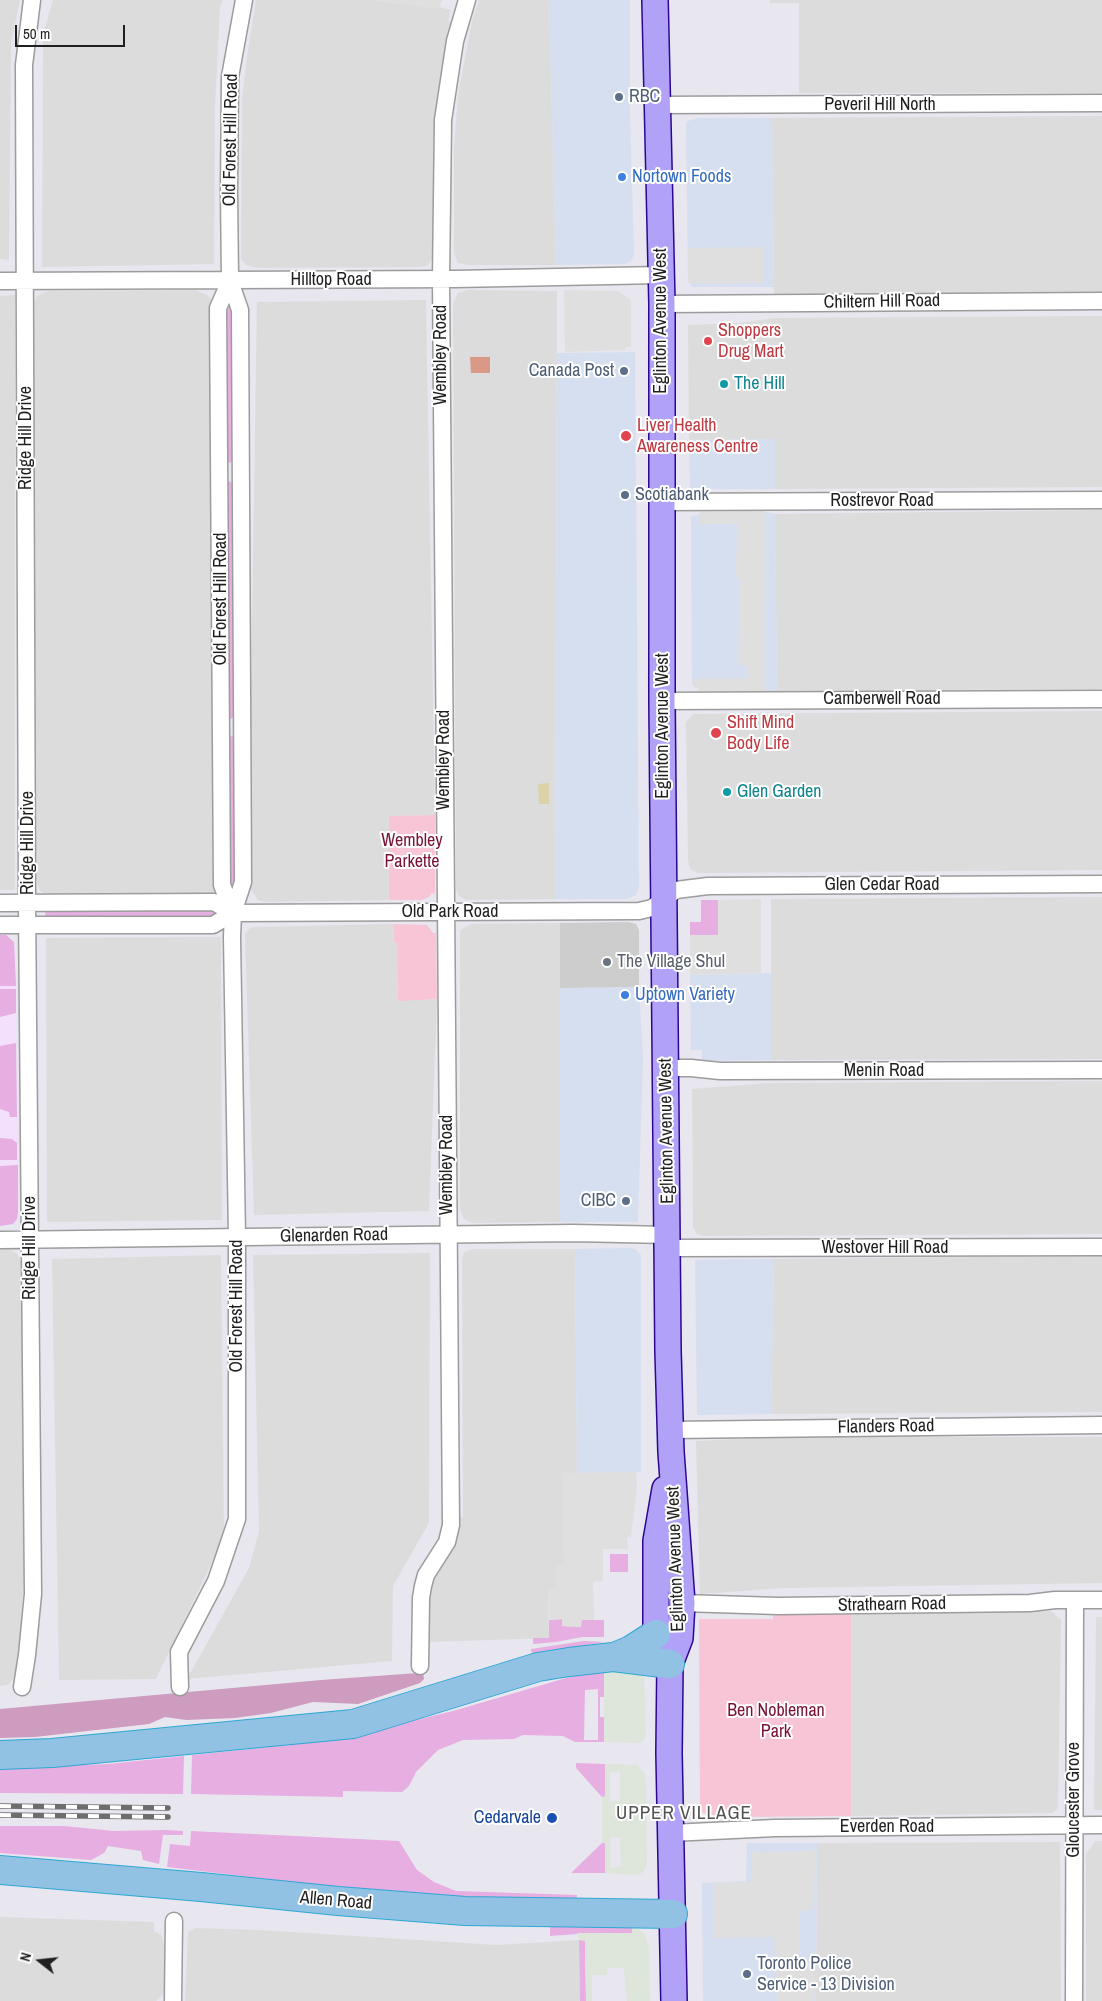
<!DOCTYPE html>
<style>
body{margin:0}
#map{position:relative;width:1102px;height:2001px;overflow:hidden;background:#e8e6ef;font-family:"Archivo Narrow",sans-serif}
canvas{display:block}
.north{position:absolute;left:15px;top:1936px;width:50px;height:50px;-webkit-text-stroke:4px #fff;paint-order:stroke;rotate:286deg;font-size:14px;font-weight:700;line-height:20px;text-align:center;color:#1f1f1f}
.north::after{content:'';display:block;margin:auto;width:18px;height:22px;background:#1f1f1f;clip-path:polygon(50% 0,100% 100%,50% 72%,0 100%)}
.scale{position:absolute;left:15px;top:25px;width:110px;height:22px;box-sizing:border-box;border:2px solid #1f1f1f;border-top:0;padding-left:6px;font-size:15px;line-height:18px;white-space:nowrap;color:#1f1f1f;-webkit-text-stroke:4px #fff;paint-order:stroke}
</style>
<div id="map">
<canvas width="1102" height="2001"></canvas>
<div class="north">N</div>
<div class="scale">50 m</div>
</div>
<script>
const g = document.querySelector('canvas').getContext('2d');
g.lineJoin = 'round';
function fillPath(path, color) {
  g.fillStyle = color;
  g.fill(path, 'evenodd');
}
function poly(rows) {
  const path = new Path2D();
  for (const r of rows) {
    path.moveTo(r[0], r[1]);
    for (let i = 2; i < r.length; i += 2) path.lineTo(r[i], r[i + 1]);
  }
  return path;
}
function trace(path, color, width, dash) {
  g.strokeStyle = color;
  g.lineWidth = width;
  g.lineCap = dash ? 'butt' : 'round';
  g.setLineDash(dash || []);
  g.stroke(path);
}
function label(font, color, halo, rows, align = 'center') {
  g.font = font + ' "Archivo Narrow",sans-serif';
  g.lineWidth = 4;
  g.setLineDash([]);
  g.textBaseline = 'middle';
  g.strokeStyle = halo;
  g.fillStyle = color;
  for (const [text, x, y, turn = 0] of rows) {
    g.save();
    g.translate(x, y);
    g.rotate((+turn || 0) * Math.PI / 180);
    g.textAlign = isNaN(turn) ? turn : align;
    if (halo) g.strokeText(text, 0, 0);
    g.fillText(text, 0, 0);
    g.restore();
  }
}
fillPath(poly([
 [0,0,20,0,11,44,9,260,0,259],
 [53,0,223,0,220,8,215,106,214,264,42,267,43,34],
 [256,0,375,0,430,8,436,6,451,10,448,21,452,22,437,95,433,144,434,256,427,266,418,267,259,268,246,265,241,259,242,100,247,56],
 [479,0,549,0,556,265,469,265,458,263,454,254,454,149,458,95,472,21],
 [770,0,1102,0,1102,93,799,93,799,3,770,3],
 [1102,116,1102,292,774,295,772,118],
 [195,290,207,295,211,300,212,306,216,888,210,897,48,895,40,891,36,879,32,306,37,296,48,291],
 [467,290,557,291,555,899,466,900,459,896,456,889,453,304,458,293],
 [15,295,15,890,0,890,0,296],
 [426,300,435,815,389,816,389,900,264,902,258,900,248,885,257,302],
 [1102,316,1102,487,775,489,774,439,689,440,688,325,740,323,775,318],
 [1102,510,1102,689,777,691,775,514],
 [1102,711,1102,870,698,873,690,869,688,860,686,722,693,714],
 [1102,897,1102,1059,771,1060,771,899],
 [560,923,560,1222,472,1223,464,1219,460,1210,460,930,471,924],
 [394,924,394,942,397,942,398,1000,437,999,429,1211,254,1215,245,934,250,928,254,927],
 [221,937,222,1220,47,1222,46,938],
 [1102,1081,1102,1234,704,1236,697,1234,693,1227,692,1089,770,1083],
 [0,1249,9,1249,17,1254,21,1260,23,1269,24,1573,18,1672,8,1685,0,1686],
 [472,1249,575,1249,577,1473,563,1474,564,1566,556,1590,548,1590,549,1638,430,1642,429,1596,433,1580,451,1551,460,1527,459,1517,463,1517,462,1259,464,1252],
 [430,1253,429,1523,393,1586,392,1661,187,1679,249,1568,259,1532,253,1255],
 [221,1255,224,1537,156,1679,59,1680,52,1259],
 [1102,1256,1102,1412,771,1414,774,1259],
 [783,1437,1102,1437,1102,1583,784,1588,700,1594,696,1441],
 [1051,1611,1061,1620,1058,1808,1052,1813,851,1816,851,1615],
 [1096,1617,1102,1617,1102,1810,1094,1810],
 [1096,1841,1102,1841,1102,2001,1086,2001,1086,1854],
 [1060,1842,1061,2001,816,2001,817,1843],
 [0,1917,154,1922,154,1931,161,1935,164,1944,165,1988,163,1994,156,2001,0,2001],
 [195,1928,260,1930,496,1945,579,1940,580,2001,185,2001,188,1932]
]), '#dcdcdd');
fillPath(poly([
 [549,0,630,0,630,113,634,255,631,261,625,264,556,265],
 [698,118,772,118,774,287,692,287,688,281,686,124,688,121],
 [635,352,639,887,636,895,627,899,555,899,557,353],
 [775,439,775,489,692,489,690,487,689,440],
 [759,511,775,514,777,691,698,691,698,688,694,687,692,684,691,516,699,515,700,512],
 [771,973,771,1060,702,1061,702,1050,691,1050,690,975],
 [639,987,643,1059,638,1222,560,1222,560,988],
 [628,1248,636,1249,641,1255,641,1472,577,1473,575,1249],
 [774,1259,771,1414,697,1415,695,1260],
 [747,1843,817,1843,816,2001,703,2001,702,1883,746,1881]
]), '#d6dfef');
fillPath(poly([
 [0,935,11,939,15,948,18,1213,13,1224,0,1226]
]), '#f2e0fd');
fillPath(poly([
 [628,922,636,924,639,930,639,987,560,988,560,923]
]), '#cdcdcd');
fillPath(poly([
 [229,308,232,309,232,312,233,460,230,463,226,460,225,312],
 [230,481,233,485,235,716,231,719,228,716,227,483],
 [232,736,234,737,235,886,233,887,229,883,229,737],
 [701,900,718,900,718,935,690,935,690,922,701,922],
 [213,908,217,913,213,918,47,918,45,915,46,911,50,910],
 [0,935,6,935,14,942,16,986,0,986],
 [0,989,16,989,16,1013,0,1017],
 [16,1043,17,1117,10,1117,9,1112,0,1109,0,1046],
 [0,1138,12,1139,17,1143,17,1160,0,1160],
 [18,1165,18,1213,17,1219,13,1224,0,1226,0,1166],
 [610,1554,628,1554,628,1572,610,1572],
 [562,1619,562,1626,581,1627,581,1620,604,1620,604,1637,582,1637,556,1642,533,1644,533,1638,549,1638,549,1620],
 [584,1641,604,1642,532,1655,531,1649],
 [604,1670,604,1697,600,1697,600,1717,604,1717,604,1742,575,1742,563,1736,523,1735,514,1739,463,1740,438,1750,416,1772,409,1786,402,1792,343,1791,343,1797,191,1794,192,1755,291,1745,298,1737,392,1726,453,1711,566,1678],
 [598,1689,598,1740,584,1740,585,1690],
 [184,1756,183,1794,0,1793,0,1768,108,1764],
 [576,1763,605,1764,605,1797,602,1797,576,1768],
 [0,1826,64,1826,114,1831,166,1830,183,1831,183,1835,163,1835,159,1864,143,1860,141,1851,108,1846,104,1853,91,1860,0,1853],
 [191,1831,399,1841,417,1870,434,1882,456,1891,577,1895,576,1902,472,1900,317,1885,167,1867,170,1844,190,1846],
 [605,1842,605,1873,571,1873,602,1843],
 [550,1925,632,1925,632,1933,578,1933,577,1934,550,1936],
 [579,1940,585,1940,586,2001,580,2001]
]), '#e7aee1');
fillPath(poly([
 [418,1673,423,1673,424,1679,420,1683,358,1704,313,1702,271,1713,235,1718,186,1720,165,1717,149,1724,35,1737,0,1738,0,1709,321,1680]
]), '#cd9cbe');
fillPath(poly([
 [435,815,435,894,432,893,429,897,422,900,389,900,389,816],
 [394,924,427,925,433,933,436,933,437,999,398,1001,397,943,394,942],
 [773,1615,851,1615,851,1816,738,1817,711,1815,703,1813,700,1810,699,1619,773,1619]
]), '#f7c5d5');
fillPath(poly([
 [470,357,490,357,490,373,471,373]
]), '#da9987');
fillPath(poly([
 [375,0,442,0,440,7,430,8],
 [763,247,763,283,690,284,688,281,688,248],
 [564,290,618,291,631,300,631,347,626,347,625,350,565,352],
 [759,511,766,512,766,691,698,691,698,688,694,687,694,679,747,678,747,666,738,665,740,578,736,578,737,524,699,524,700,512],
 [761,899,761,973,690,975,690,935,718,935,718,900],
 [636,1472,637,1486,631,1537,627,1537,628,1549,603,1549,603,1581,593,1582,594,1620,582,1620,581,1627,562,1626,562,1619,549,1620,548,1590,556,1589,556,1566,564,1565,563,1473],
 [815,1851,814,1909,799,1911,799,1962,816,1961,814,2001,777,2001,774,1937,714,1938,714,1883,752,1882,752,1852]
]), '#dfdfdf');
fillPath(poly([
 [604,1670,643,1672,644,1675,646,1734,643,1741,640,1743,604,1742],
 [605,1764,637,1765,644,1773,646,1780,647,1866,642,1873,637,1875,605,1873,605,1843,602,1843,602,1797,605,1796],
 [620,1771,620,1801,610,1801,610,1772],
 [620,1837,621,1867,611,1868,610,1838],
 [632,1925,644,1933,649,1947,650,2001,627,2001,624,1968,607,1968,607,1975,592,1975,592,2001,586,2001,585,1941,579,1940,577,1933,632,1933]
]), '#dee5da');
fillPath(poly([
 [549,783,549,804,539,804,538,784]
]), '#dbd2a8');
const street = poly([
 [657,105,1102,103],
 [0,281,455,279,661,275],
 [230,281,218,308,222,885,233,913],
 [662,304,1102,301],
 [662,502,1102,500],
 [662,701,1102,699],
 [0,903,214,902,233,913,639,911,652,908,676,890,708,886,1102,884],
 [0,925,213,925,233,913],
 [666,1068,691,1068,720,1071,1102,1070],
 [0,1240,573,1233,668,1235],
 [668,1248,1102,1247],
 [670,1430,1102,1425],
 [682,1603,778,1606,1030,1603,1055,1600,1102,1600],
 [420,1666,421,1598,423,1586,426,1575,447,1542,451,1525,441,279,443,120,455,41,467,0],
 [22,1687,27,1655,33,1594,27,903,24,65,32,0],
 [180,1687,179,1652,216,1581,237,1519,237,1237,232,937,233,913,243,882,240,310,230,281,229,191,230,77,244,0],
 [671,1833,775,1828,1102,1825],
 [173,2001,174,1921],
 [1074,2001,1075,1600]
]);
const primary = poly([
 [655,0,662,304,662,701,668,1351,671,1452,682,1603,680,1638,670,1664,669,1753,674,2001],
 [664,1652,656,1634,656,1541,665,1489]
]);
const highway = poly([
 [614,1657,631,1650,656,1634],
 [0,1755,52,1753,353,1724,538,1667,569,1662,613,1657,670,1664],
 [0,1870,201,1887,338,1901,465,1911,673,1914]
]);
trace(street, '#9c9c9c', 19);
trace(primary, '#2d0793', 28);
trace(highway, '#2da8d3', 30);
trace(street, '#fff', 16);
trace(primary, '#b1a2f7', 25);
trace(highway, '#91c1e3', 28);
const rail = poly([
 [0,1806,168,1808],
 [0,1815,168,1817]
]);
trace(rail, '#6d6d6d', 5.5);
trace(rail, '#fff', 4, [11]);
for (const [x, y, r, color] of [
 [619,97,5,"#5c6f8a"],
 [622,177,5,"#3f7fe0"],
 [708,341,5,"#e0444e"],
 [624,371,5,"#5c6f8a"],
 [724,384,5,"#0f9aa8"],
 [626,436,6,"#e0444e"],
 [625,495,5,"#5c6f8a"],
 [716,733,6,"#e0444e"],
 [727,792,5,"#0f9aa8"],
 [607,962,5,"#6b7280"],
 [625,995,5,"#3f7fe0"],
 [626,1201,5,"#5c6f8a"],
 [552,1818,6,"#1a4fb4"],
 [747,1974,5,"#5c6f8a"]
]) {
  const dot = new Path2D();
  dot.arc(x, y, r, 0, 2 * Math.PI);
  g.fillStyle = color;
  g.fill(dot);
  trace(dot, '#fff', 2);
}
label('18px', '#4e5e75', '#fff', [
 ["RBC",629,97],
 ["Canada Post",614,371,"right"],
 ["Scotiabank",635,495],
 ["CIBC",616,1201,"right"],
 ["Toronto Police",757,1964],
 ["Service - 13 Division",757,1985]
], 'left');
label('18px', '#1f1f1f', '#fff', [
 ["Peveril Hill North",880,105],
 ["Old Forest Hill Road",231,140,-89],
 ["Hilltop Road",331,280],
 ["Chiltern Hill Road",882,302,-1],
 ["Eglinton Avenue West",661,321,-90],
 ["Wembley Road",441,355,-90],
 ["Ridge Hill Drive",26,438,-90],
 ["Rostrevor Road",882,501],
 ["Old Forest Hill Road",221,599,-90],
 ["Camberwell Road",882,699],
 ["Eglinton Avenue West",663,726,-90],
 ["Wembley Road",444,760,-90],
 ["Ridge Hill Drive",28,843,-90],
 ["Glen Cedar Road",882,885],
 ["Old Park Road",450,912],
 ["Menin Road",884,1071],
 ["Eglinton Avenue West",667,1131,-91],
 ["Wembley Road",447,1165,-90],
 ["Glenarden Road",334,1236,-1],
 ["Ridge Hill Drive",30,1248,-90],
 ["Westover Hill Road",885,1248],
 ["Old Forest Hill Road",237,1306,-90],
 ["Flanders Road",886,1427,-1],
 ["Eglinton Avenue West",676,1559,-92],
 ["Strathearn Road",892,1605,-1],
 ["Gloucester Grove",1074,1800,-90],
 ["Everden Road",887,1827],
 ["Allen Road",336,1901,5]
]);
label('18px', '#366cbe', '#fff', [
 ["Nortown Foods",632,177],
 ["Uptown Variety",635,995]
], 'left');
label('18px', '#be3a42', '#fff', [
 ["Shoppers",718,331],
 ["Drug Mart",718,352],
 ["Liver Health",637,426],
 ["Awareness Centre",637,447],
 ["Shift Mind",727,723],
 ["Body Life",727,744]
], 'left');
label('18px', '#0d838f', '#fff', [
 ["The Hill",734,384],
 ["Glen Garden",737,792]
], 'left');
label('18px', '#791132', '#fff', [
 ["Wembley",412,841],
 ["Parkette",412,862],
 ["Ben Nobleman",776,1711],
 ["Park",776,1732]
]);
label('18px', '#5b616d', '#fff', [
 ["The Village Shul",617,962]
], 'left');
label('18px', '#164399', '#fff', [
 ["Cedarvale",541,1818]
], 'right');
g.letterSpacing = '1px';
label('19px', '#525252', '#fff', [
 ["UPPER VILLAGE",684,1814]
]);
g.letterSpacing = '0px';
</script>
